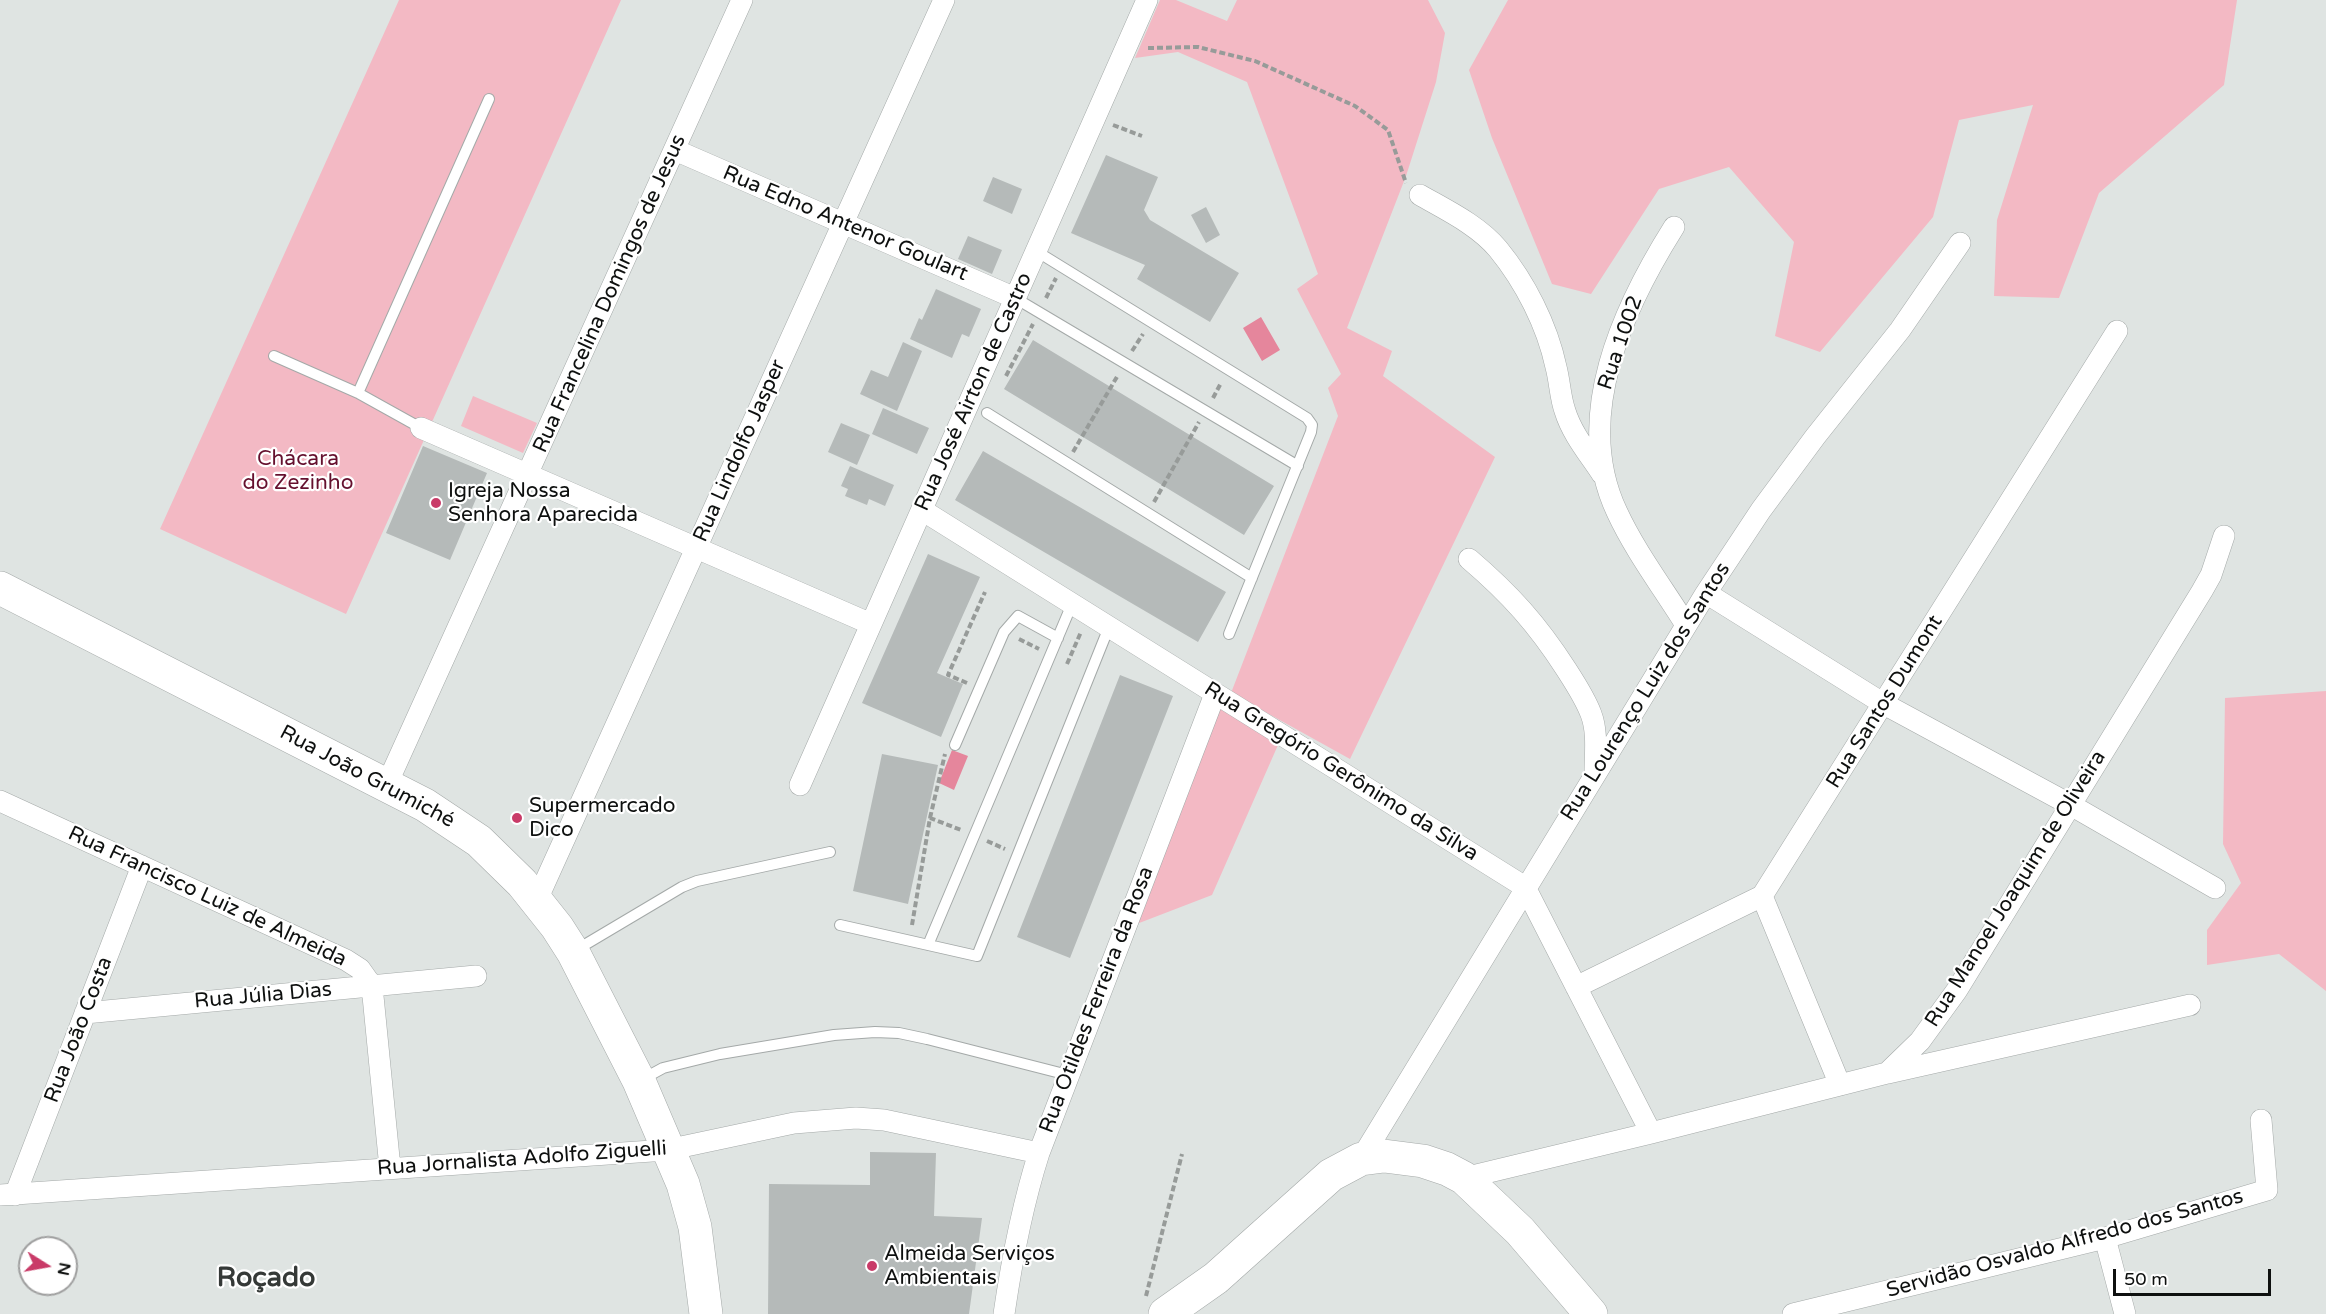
<!DOCTYPE html>
<html>
<head>
<meta charset="utf-8">
<style>
  body { margin:0 }
  #map { position:relative; width:2326px; height:1314px; overflow:hidden; background:#dfe4e2; font-family:"Varela Round",sans-serif }
  canvas { display:block }
  .north { position:absolute; left:18px; top:1236px; width:60px; height:60px; box-sizing:border-box; background:#fff; border:2px solid #9f9f9f; border-radius:50%; rotate:101deg; font-size:16px; font-weight:700; line-height:24px; text-align:center; color:#0e100f }
  .north::after { content:''; display:block; margin:auto; width:21px; height:27px; background:#c93b68; clip-path:polygon(50% 0,100% 100%,50% 72%,0 100%) }
  .scale { position:absolute; left:2113px; top:1269px; width:158px; height:27px; box-sizing:border-box; border:3px solid #0e100f; border-top:0; padding-left:8px; font-size:18px; line-height:21px; white-space:nowrap; color:#0e100f; -webkit-text-stroke:4px #fff; paint-order:stroke }
</style>
</head>
<body>
<div id="map">
<canvas width="2326" height="1314"></canvas>
<div class="north">N</div>
<div class="scale">50 m</div>
</div>
<script>
const context = document.querySelector('canvas').getContext('2d');
context.lineJoin = 'round';
function fillPath(path, color) {
  context.fillStyle = color;
  context.fill(path, 'evenodd');
}
function strokePath(path, color, width, dash) {
  context.strokeStyle = color;
  context.lineWidth = width;
  context.lineCap = dash ? 'butt' : 'round';
  context.setLineDash(dash || []);
  context.stroke(path);
}
function write(font, color, halo, rows, align = 'center') {
  context.font = font + ' "Varela Round",sans-serif';
  context.lineWidth = 4.5;
  context.setLineDash([]);
  context.textBaseline = 'middle';
  context.strokeStyle = halo;
  context.fillStyle = color;
  for (const [text, x, y, turn = 0] of rows) {
    context.save();
    context.translate(x, y);
    context.rotate((+turn || 0) * Math.PI / 180);
    context.textAlign = isNaN(turn) ? turn : align;
    if (halo) context.strokeText(text, 0, 0);
    context.fillText(text, 0, 0);
    context.restore();
  }
}
fillPath(new Path2D(`
  M399,0H621L346,614L160,529Z
  M1160,0H1176L1227,21L1237,0H1428L1445,33L1436,82L1406,176L1347,328L1392,351L1383,376L1495,457L1350,759L1231,693L1338,416L1328,388L1341,374L1297,289L1318,274L1247,82L1178,52L1135,58Z
  M1508,0H2237L2224,85L2099,193L2059,298L1994,296L1997,220L2033,105L1959,120L1933,217L1820,352L1775,336L1794,242L1729,167L1659,189L1591,294L1552,284L1492,138L1469,70Z
  M473,396L537,423L523,453L461,426Z
  M2326,691V991L2279,954L2207,965V930L2241,883L2223,844L2225,698Z
  M1219,707L1278,745L1212,895L1134,925Z`), '#f3b9c4');
fillPath(new Path2D(`
  M1261,317L1280,350L1262,361L1243,328Z
  M952,750L968,756L954,790L939,783Z`), '#e5869c');
fillPath(new Path2D(`
  M1106,155L1158,177L1144,210L1150,220L1239,273L1210,322L1137,279L1145,265L1071,233Z
  M993,177L1022,189L1012,214L983,201Z
  M1206,207L1220,235L1206,243L1191,215Z
  M968,236L1002,250L992,274L958,259Z
  M936,289L981,309L969,337L962,334L952,358L910,339L919,318L922,320Z
  M1033,340L1274,486L1244,535L1004,389Z
  M903,342L922,351L897,411L860,394L871,370L888,377Z
  M883,408L929,428L917,454L872,434Z
  M841,423L870,435L857,465L828,452Z
  M423,446L487,473L450,560L386,533Z
  M983,451L1226,592L1198,642L955,500Z
  M850,466L894,485L885,506L869,499L867,505L845,496L848,489L841,486Z
  M928,554L980,577L937,673L963,684L941,737L862,703Z
  M1120,675L1173,696L1070,958L1017,937Z
  M882,754L938,765L908,904L853,891Z
  M870,1152L936,1153L934,1216L982,1218L969,1314H768L769,1184L870,1185Z`), '#b5bab9');
const lane = new Path2D(`
  M1036,251L1307,418L1312,425L1311,432L1229,634
  M1015,298L1298,466
  M274,356L358,393L421,428
  M358,393L489,99
  M987,413L1252,578
  M955,745L1004,632L1018,616L1058,638
  M840,925L977,956L1109,627
  M928,945L1072,604
  M576,950L682,887L697,881L830,852
  M641,1080L663,1068L720,1054L834,1035L875,1032L899,1033L927,1039L1068,1075`);
const street = new Path2D(`
  M675,150L1015,298
  M1420,195C1446,210 1478,225 1498,249C1525,282 1547,325 1556,367C1560,382 1560,397 1565,411C1572,434 1589,454 1602,474
  M1674,227C1623,308 1572,417 1617,512C1635,551 1663,588 1686,625
  M421,428L871,624
  M922,510L1525,887L1651,1133
  M1469,559C1510,594 1537,624 1566,669C1575,683 1585,698 1591,714C1598,732 1595,754 1595,773
  M1706,593L1884,704L2069,804L2215,888
  M387,784L742,0
  M800,785L1147,0
  M0,801L346,960L360,969L372,986L390,1168
  M1762,896L1840,1085
  M536,902L944,0
  M1576,987L1762,896L2117,331
  M85,1013L476,976
  M1888,1073L2190,1005
  M1361,1159L1706,593L1761,510L1815,437L1900,330L1960,243
  M1464,1178L1651,1133L1887,1073L1920,1041L1957,990L2202,591L2211,575L2224,536
  M0,1195L667,1150L794,1123L856,1118L884,1120L1039,1153
  M15,1195L142,866
  M2105,1238L2125,1314
  M1004,1314C1012,1259 1022,1206 1039,1153L1215,694
  M1793,1314L2105,1238L2267,1190L2261,1120`);
const primary = new Path2D(`
  M0,588L425,805L479,841L522,883L557,927L573,952L639,1081L683,1184L695,1227L706,1314
  M1165,1314L1216,1278L1331,1175L1361,1159L1384,1156L1423,1161L1447,1169L1464,1178L1520,1231L1591,1314`);
strokePath(lane, '#a4a9a8', 12);
strokePath(street, '#a4a9a8', 22);
strokePath(primary, '#a4a9a8', 34);
strokePath(new Path2D(`
  M1148,48L1198,47L1255,61L1355,106L1388,130L1406,183
  M1113,125L1142,136
  M1046,298L1056,278
  M1132,351L1143,334
  M1006,376L1033,324
  M1213,398L1221,383
  M1073,452L1118,375
  M1154,502L1199,422
  M1019,639L1039,649
  M1067,664L1081,632
  M967,683L948,675L985,592
  M930,818L945,754
  M987,841L1005,849
  M912,925L930,818L961,830
  M1146,1296L1182,1154`), '#979b99', 4, [6, 3]);
strokePath(lane, '#fff', 10);
strokePath(street, '#fff', 21);
strokePath(primary, '#fff', 33);
for (const [x, y, r, color] of [
  [436,503,6,"#c93b68"],
  [517,818,6,"#c93b68"],
  [872,1266,6,"#c93b68"]
]) {
  const dot = new Path2D();
  dot.arc(x, y, r, 0, 2 * Math.PI);
  context.fillStyle = color;
  context.fill(dot);
  strokePath(dot, '#fff', 2);
}
write('21px', '#0e100f', '#fff', [
  ["Rua Edno Antenor Goulart",845,224,23],
  ["Rua Francelina Domingos de Jesus",610,294,-66],
  ["Rua 1002",1621,343,-71],
  ["Rua José Airton de Castro",974,392,-66],
  ["Rua Lindolfo Jasper",740,451,-66],
  ["Rua Lourenço Luiz dos Santos",1646,692,-58],
  ["Rua Santos Dumont",1885,702,-58],
  ["Rua Gregório Gerônimo da Silva",1341,772,32],
  ["Rua João Grumiché",367,777,28],
  ["Rua Manoel Joaquim de Oliveira",2016,889,-58],
  ["Rua Francisco Luiz de Almeida",207,897,25],
  ["Rua Júlia Dias",263,996,-5],
  ["Rua Otildes Ferreira da Rosa",1097,1000,-69],
  ["Rua João Costa",79,1030,-69],
  ["Rua Jornalista Adolfo Ziguelli",522,1159,-4],
  ["Servidão Osvaldo Alfredo dos Santos",2065,1244,-15]
]);
write('21px', '#65102e', '#fff', [
  ["Chácara",298,459],
  ["do Zezinho",298,483]
]);
write('21px', '#0e100f', '#fff', [
  ["Igreja Nossa",448,491],
  ["Senhora Aparecida",448,515],
  ["Supermercado",529,806],
  ["Dico",529,830],
  ["Almeida Serviços",884,1254],
  ["Ambientais",884,1278]
], 'left');
write('bold 27px', '#353937', '#fff', [
  ["Roçado",266,1279]
]);
</script>
</body>
</html>
